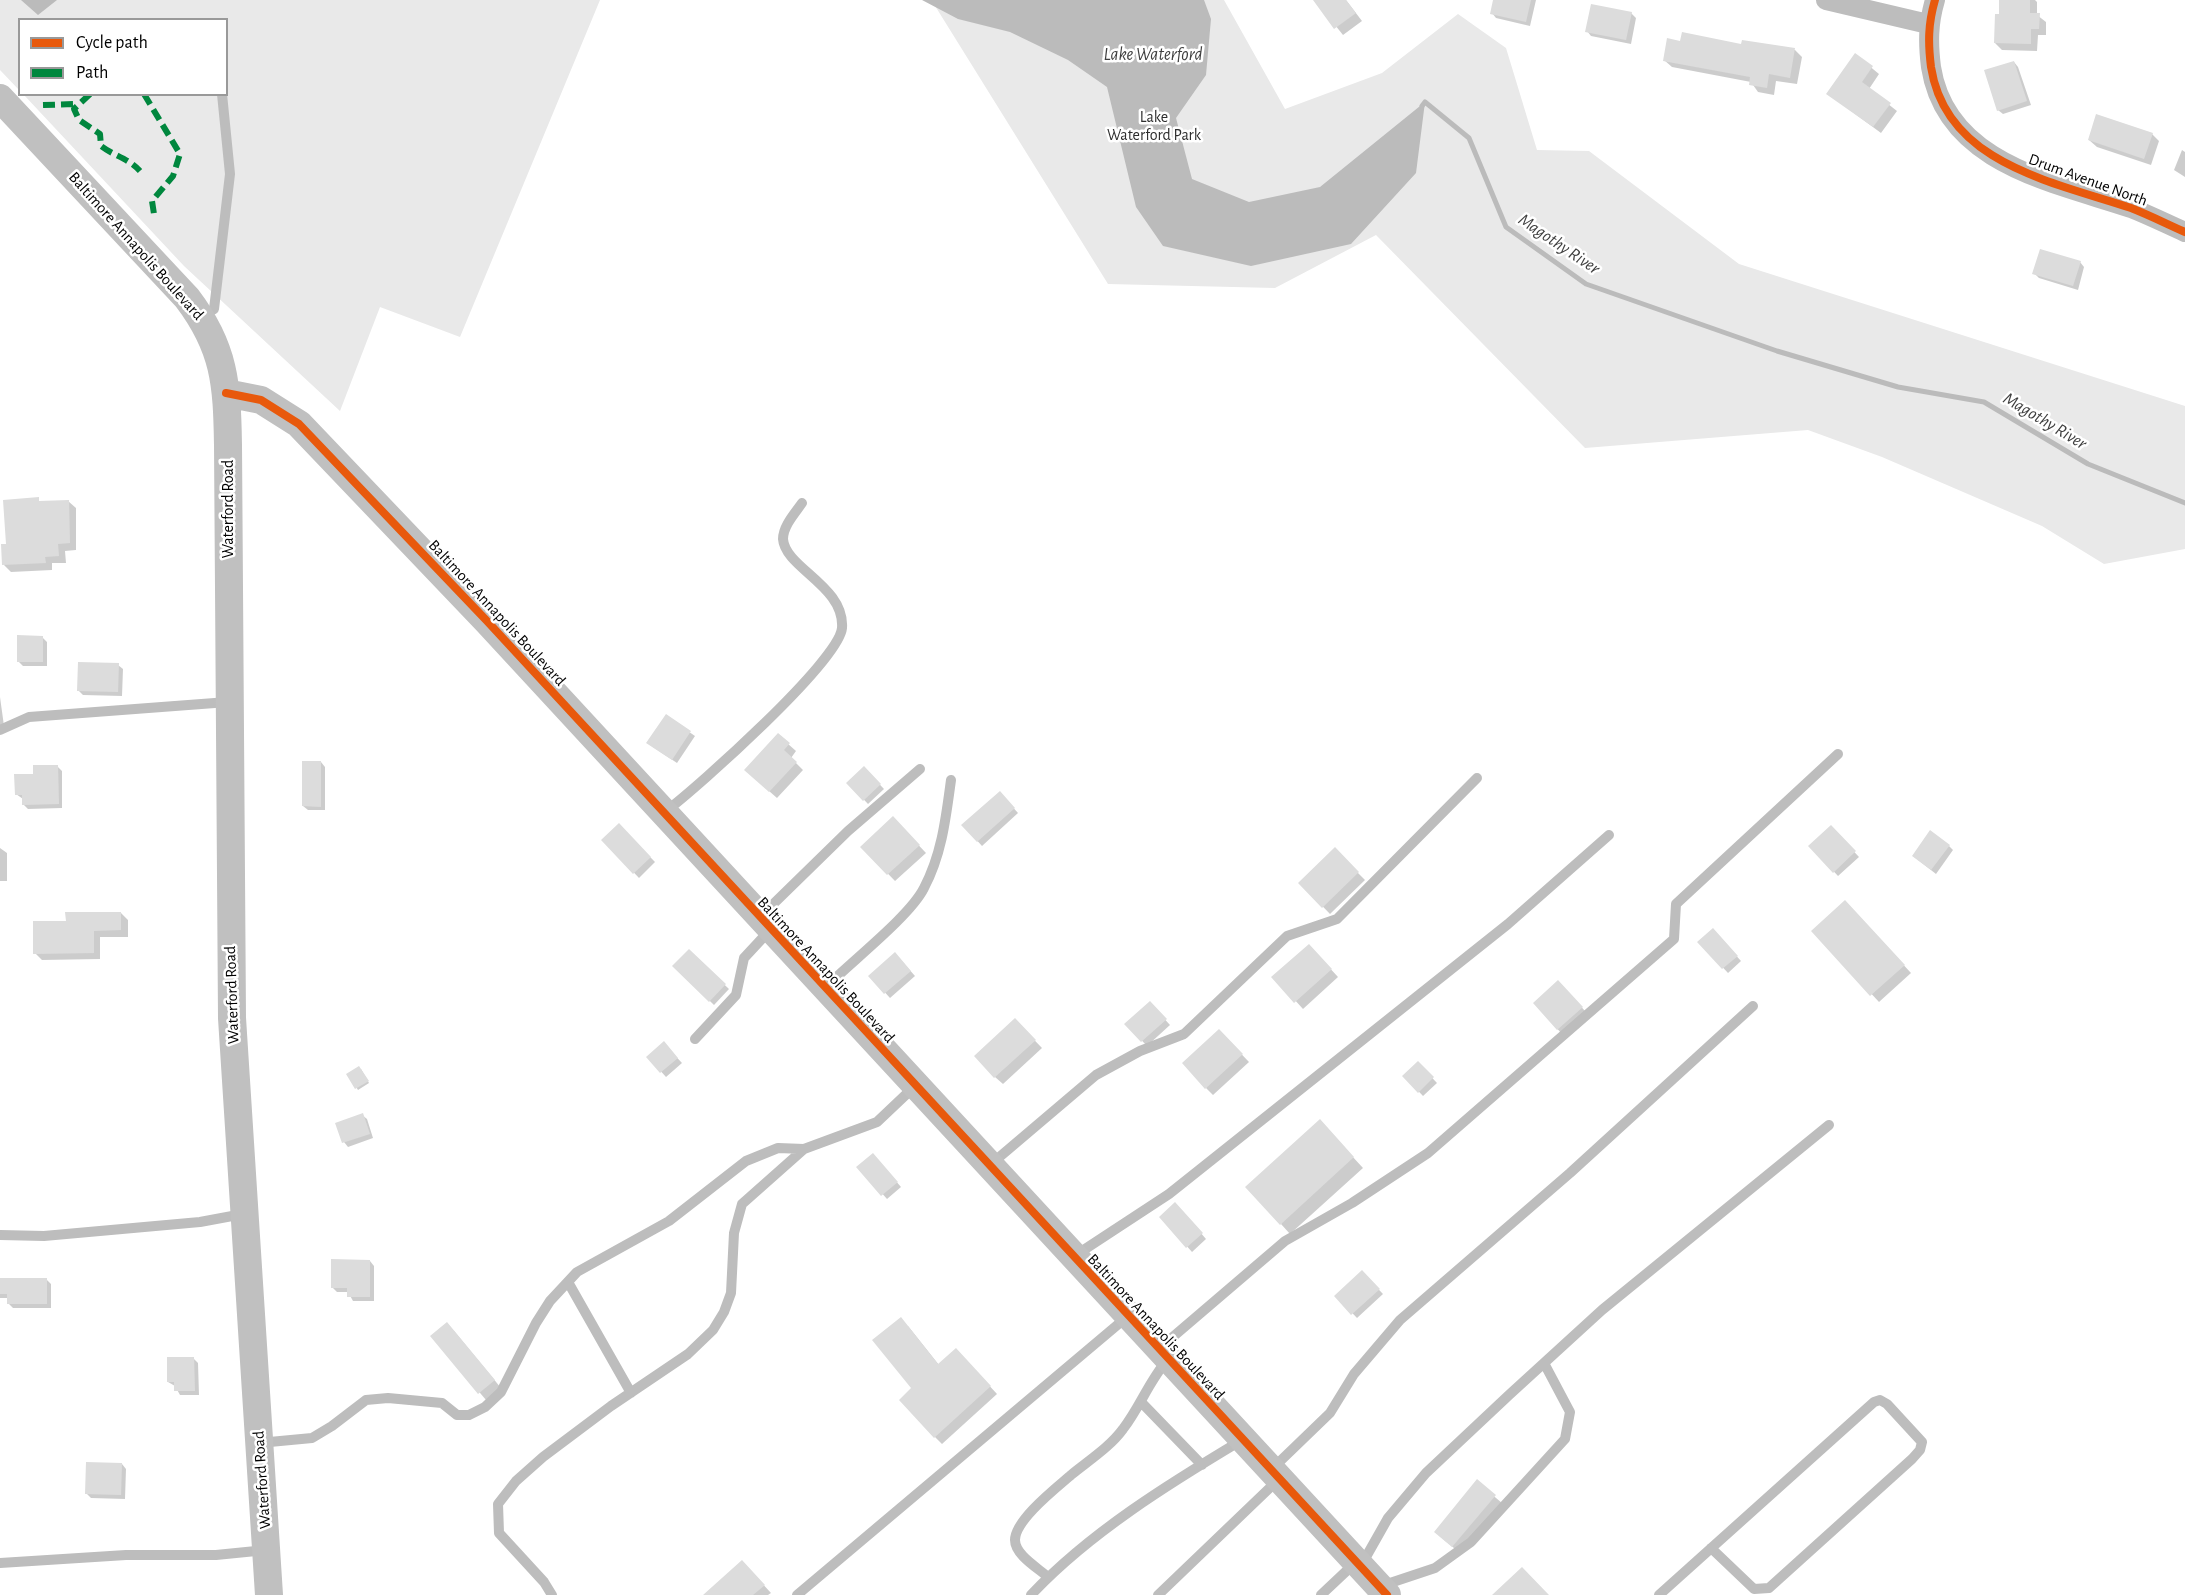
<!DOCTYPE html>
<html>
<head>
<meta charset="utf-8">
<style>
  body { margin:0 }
  #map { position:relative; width:2185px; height:1595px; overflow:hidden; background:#fff; font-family:"Alegreya Sans",sans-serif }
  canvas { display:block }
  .legend { position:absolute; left:18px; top:18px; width:210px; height:78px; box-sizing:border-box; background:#fff; border:2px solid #999; margin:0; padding:8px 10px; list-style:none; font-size:18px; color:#000 }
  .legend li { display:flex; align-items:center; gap:12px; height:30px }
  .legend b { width:30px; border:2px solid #999 }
</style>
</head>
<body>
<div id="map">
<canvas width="2185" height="1595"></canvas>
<ul class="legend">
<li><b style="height:8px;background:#e8590c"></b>Cycle path</li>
<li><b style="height:8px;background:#00873e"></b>Path</li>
</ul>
</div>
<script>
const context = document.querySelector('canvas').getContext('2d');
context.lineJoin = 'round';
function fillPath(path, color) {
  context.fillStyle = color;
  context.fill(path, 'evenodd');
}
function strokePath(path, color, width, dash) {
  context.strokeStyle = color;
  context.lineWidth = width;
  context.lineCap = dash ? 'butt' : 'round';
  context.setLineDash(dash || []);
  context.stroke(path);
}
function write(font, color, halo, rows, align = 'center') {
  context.font = font + ' "Alegreya Sans",sans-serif';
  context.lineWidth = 5;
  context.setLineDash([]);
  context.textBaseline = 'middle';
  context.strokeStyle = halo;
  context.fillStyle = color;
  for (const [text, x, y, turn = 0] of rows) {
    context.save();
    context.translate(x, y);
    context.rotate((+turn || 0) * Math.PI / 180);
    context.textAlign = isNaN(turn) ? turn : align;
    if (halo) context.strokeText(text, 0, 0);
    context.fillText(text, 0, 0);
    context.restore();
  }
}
fillPath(new Path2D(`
  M0,0H600L460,337L380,307L340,411L184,266L24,95L226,94V20H20L19,90L0,70Z
  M927,0H1224L1285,109L1382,73L1458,14L1506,48L1537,150L1589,151L1739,264L2185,406V549L2104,564L2042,526L1882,457L1808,430L1585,448L1376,235L1275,288L1108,284L932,1Z`), '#e9e9e9');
fillPath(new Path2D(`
  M21,0H57L38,15Z
  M922,0H1204L1211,19L1206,75L1176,118L1192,179L1249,202L1320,187L1425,102L1416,173L1351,244L1251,266L1163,246L1136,207L1107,87L1068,60L1010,32L958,19Z`), '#bbb');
fillPath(new Path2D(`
  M1315,0H1346L1362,21L1343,35Z
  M1495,0H1536L1530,26L1496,18L1492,13Z
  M2001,0H2035L2037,2V15L2046,22V35H2038L2037,51L2002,50L1995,43Z
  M1631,13L1636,18L1631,44L1591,36L1587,31Z
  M1681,42L1795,50L1802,57L1797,84L1776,81L1774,95L1758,92L1751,82L1672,67L1664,60Z
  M1856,55L1879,74L1869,89L1897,111L1881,133L1828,94Z
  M2014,62L2018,67L2031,105L2003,114L1998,110Z
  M2152,134L2159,141L2151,165L2097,147L2089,140Z
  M2182,150L2185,152V177L2174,170Z
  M2080,262L2084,267L2078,290L2039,278L2034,273Z
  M68,501L76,508V550L65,551L66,563H52V570L11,572L4,565L7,545Z
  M42,637L47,642V666H23L18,661Z
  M118,665L123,669L122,696L83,695L78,690Z
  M0,697L4,726L0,729Z
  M666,716L695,736L677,763L653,747Z
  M778,735L796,751L791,758L803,770L777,798L753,777Z
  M321,762L325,767V810H308L303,806Z
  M57,766L62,771V808L28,809L23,804V799L16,794L35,775Z
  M864,768L884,789L868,804L848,783Z
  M1000,793L1018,813L982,846L963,825Z
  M893,818L926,853L895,881L862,847Z
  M619,825L655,862L639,878L603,840Z
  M1831,827L1859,857L1838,876L1810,846Z
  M1949,846L1953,850L1936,874L1913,856Z
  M0,848L7,853V881H0Z
  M1335,850L1365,880L1330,914L1300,883Z
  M1852,909L1911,973L1879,1002L1813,931Z
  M121,913L128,920V937H100V959L42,960L35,953L67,922Z
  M1713,930L1741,961L1728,973L1699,942Z
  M689,951L729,989L714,1005L674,966Z
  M1316,953L1338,977L1303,1009L1274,977Z
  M900,959L915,976L890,998L870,976Z
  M1558,982L1586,1012L1562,1034L1535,1004Z
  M1150,1003L1170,1025L1147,1046L1126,1024Z
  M1015,1020L1042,1048L1003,1084L995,1077Z
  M1226,1038L1249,1062L1213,1095L1206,1088Z
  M668,1048L682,1063L666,1077L648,1057Z
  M1418,1063L1437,1083L1423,1096L1404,1076Z
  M361,1069L369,1083L358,1090L348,1074Z
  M362,1115L367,1119L373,1138L348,1147L344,1142Z
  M1329,1131L1363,1168L1290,1234L1281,1224Z
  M877,1159L901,1187L887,1199L859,1167Z
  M1180,1209L1206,1239L1192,1252L1161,1217Z
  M370,1261L374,1266V1301H353L348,1292H337L332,1287Z
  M1362,1272L1383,1294L1357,1318L1336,1296Z
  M46,1279L51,1284V1308H13L9,1304V1298H0V1280Z
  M908,1326L939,1365L963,1357L997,1394L942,1444L935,1437L913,1389Z
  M454,1331L501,1388L486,1400L432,1336Z
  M194,1359L198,1363L199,1395H180L175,1386L168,1382Z
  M122,1464L126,1469L125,1499L91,1498L87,1494Z
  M1477,1482L1502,1503L1460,1553L1443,1539Z
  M749,1569L771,1593L768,1595H712Z`), '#0003');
strokePath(new Path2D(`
  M1422,106L1425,102L1469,138L1506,227L1586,284L1777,351L1898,387L1984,402L2088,464L2185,503`), '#bbb', 5);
fillPath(new Path2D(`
  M1313,0H1346L1356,13L1334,29Z
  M1493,0H1531L1526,22L1490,14Z
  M1999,0H2030V13H2040L2039,29H2031V44L1994,43L1995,14H1999Z
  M1591,4L1632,12L1626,40L1585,32Z
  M1682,32L1741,44L1742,40L1795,48L1790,78L1769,74L1767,88L1749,85L1750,77L1663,61L1667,38L1680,41Z
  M1855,53L1873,66L1862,82L1891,103L1873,127L1826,94Z
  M2014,61L2027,101L1997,111L1984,70Z
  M2096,114L2153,133L2144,159L2088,140Z
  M2040,249L2081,261L2073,286L2032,274Z
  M39,497V501L69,500L70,543L58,544L59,556L45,557L46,563L2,565L1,544H6L3,500Z
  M17,635L43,636V662H17Z
  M78,662L119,663L118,692L77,691Z
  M666,714L691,731L672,760L646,743Z
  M778,733L790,743L784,750L797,762L769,792L744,770Z
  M302,761H321V807L302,806Z
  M33,765H58L59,804L22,805V795H15L14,774H33Z
  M864,766L881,784L863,801L846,783Z
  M1000,791L1015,808L977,842L961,825Z
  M893,816L920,845L887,875L860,847Z
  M619,823L651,857L633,874L601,840Z
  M1831,825L1856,851L1833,873L1808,846Z
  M1930,830L1950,845L1931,870L1912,856Z
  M1335,847L1359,872L1322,908L1298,883Z
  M1845,900L1905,965L1870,996L1811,931Z
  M65,912H121V930L94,931V953L33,954V921H66Z
  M1713,928L1738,956L1722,969L1697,942Z
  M1309,944L1332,969L1294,1003L1271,977Z
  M689,949L726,984L709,1002L672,966Z
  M895,952L911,971L884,994L868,976Z
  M1558,980L1583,1007L1557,1030L1533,1003Z
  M1150,1001L1167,1019L1141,1042L1124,1024Z
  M1015,1018L1036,1040L994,1078L974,1056Z
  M1219,1029L1243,1054L1205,1089L1182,1063Z
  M664,1041L678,1058L660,1073L646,1057Z
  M1418,1061L1434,1077L1418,1093L1402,1076Z
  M359,1066L369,1081L355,1089L346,1074Z
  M363,1113L370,1134L342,1143L335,1123Z
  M1320,1119L1354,1157L1280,1225L1245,1187Z
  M873,1153L898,1182L881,1196L856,1167Z
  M1175,1202L1203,1233L1186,1248L1159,1217Z
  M331,1259L370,1260V1297H347V1288H331Z
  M1362,1270L1380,1289L1351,1315L1334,1296Z
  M0,1278H47V1304H7V1294H0Z
  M901,1317L938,1364L956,1348L991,1386L934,1438L899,1400L911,1388L872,1340Z
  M447,1322L495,1380L478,1394L430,1336Z
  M167,1357H194L195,1391H174V1382H167Z
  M86,1462L122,1463L121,1495L85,1494Z
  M1477,1479L1496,1495L1452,1547L1434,1532Z
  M742,1560L765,1585L753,1595H703Z
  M1522,1567L1549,1595H1492Z`), '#dcdcdc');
strokePath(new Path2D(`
  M201,316L214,309L230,174L222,94
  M0,730L29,717L228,702
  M666,811C698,787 839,661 842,628C845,586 785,568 783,539C783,526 795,513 802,503
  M762,915L848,831L920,769
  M827,986C852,961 910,916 924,888C942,854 946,817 951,780
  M695,1039L736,995L744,958L770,930
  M990,1165L1096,1075L1140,1051L1184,1034L1287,936L1337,919L1477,778
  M0,1235L44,1236L200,1222L243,1214
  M1076,1255L1169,1194L1508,924L1609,835
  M568,1282L631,1393
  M1161,1347L1285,1241L1352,1203L1428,1153L1674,939L1676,904L1838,754
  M1141,1402L1202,1465
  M259,1443L312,1438L332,1426L366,1400L388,1398L442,1403L457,1415H469L485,1407L501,1392L536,1323L550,1301L577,1272L669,1221L746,1161L778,1148L804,1149
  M1273,1468L1330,1413L1354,1374L1400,1320L1570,1173L1753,1006
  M0,1563L126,1555H216L266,1550
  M1362,1564L1388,1518L1426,1473L1509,1395L1602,1310L1829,1125
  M1048,1577C1038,1568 1015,1555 1015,1540C1015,1520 1056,1488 1071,1475C1088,1461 1110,1447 1123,1429C1140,1407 1149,1381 1168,1359
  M1381,1586L1435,1568L1471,1542L1565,1439L1570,1412L1544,1363
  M552,1595L544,1582L499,1533L498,1504L516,1481L543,1457L611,1406L688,1354L713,1330L724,1312L731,1293L734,1233L742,1204L804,1149L877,1122L915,1086
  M797,1595L1128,1316
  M1031,1595C1089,1533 1170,1483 1242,1440
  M1158,1595L1279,1479
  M1321,1595L1356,1562
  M1659,1595L1874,1402L1880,1400L1887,1404L1922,1442L1920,1450L1912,1459L1769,1588L1754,1589L1711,1548`), '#bdbdbd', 10);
strokePath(new Path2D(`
  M1826,0L1928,24
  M1935,0C1928,24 1928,43 1931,67C1946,164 2054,182 2131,208C2149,215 2167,224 2185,232`), '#bdbdbd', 20);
strokePath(new Path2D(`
  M0,98L187,298C225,348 227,384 228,445L232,1018L269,1595
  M226,393L261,400L299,424L487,621L1387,1595`), '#c0c0c0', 28);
strokePath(new Path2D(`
  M90,94L74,109L79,120L100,134L101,146C114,156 128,158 140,171
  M144,94L180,154L173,176L152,201L154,214
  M43,105L76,104`), '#00873e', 6, [12, 6]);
strokePath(new Path2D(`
  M1935,0C1928,24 1928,43 1931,67C1946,164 2054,182 2131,208C2149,215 2167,224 2185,232
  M226,393L261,400L299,424L487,621L1387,1595`), '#e8590c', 8);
write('16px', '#2e2e2e', '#fff', [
  ["Lake",1154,117],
  ["Waterford Park",1154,135]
]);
write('16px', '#000', '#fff', [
  ["Drum Avenue North",2088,180,20],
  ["Baltimore Annapolis Boulevard",136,246,48],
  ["Waterford Road",228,509,-90],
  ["Baltimore Annapolis Boulevard",497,613,47],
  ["Baltimore Annapolis Boulevard",826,970,47],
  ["Waterford Road",232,995,-92],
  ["Baltimore Annapolis Boulevard",1156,1327,47],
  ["Waterford Road",262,1480,-94]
]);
write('italic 18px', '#3f3f3f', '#fff', [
  ["Lake Waterford",1153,55],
  ["Magothy River",1559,244,34],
  ["Magothy River",2045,421,31]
]);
</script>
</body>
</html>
